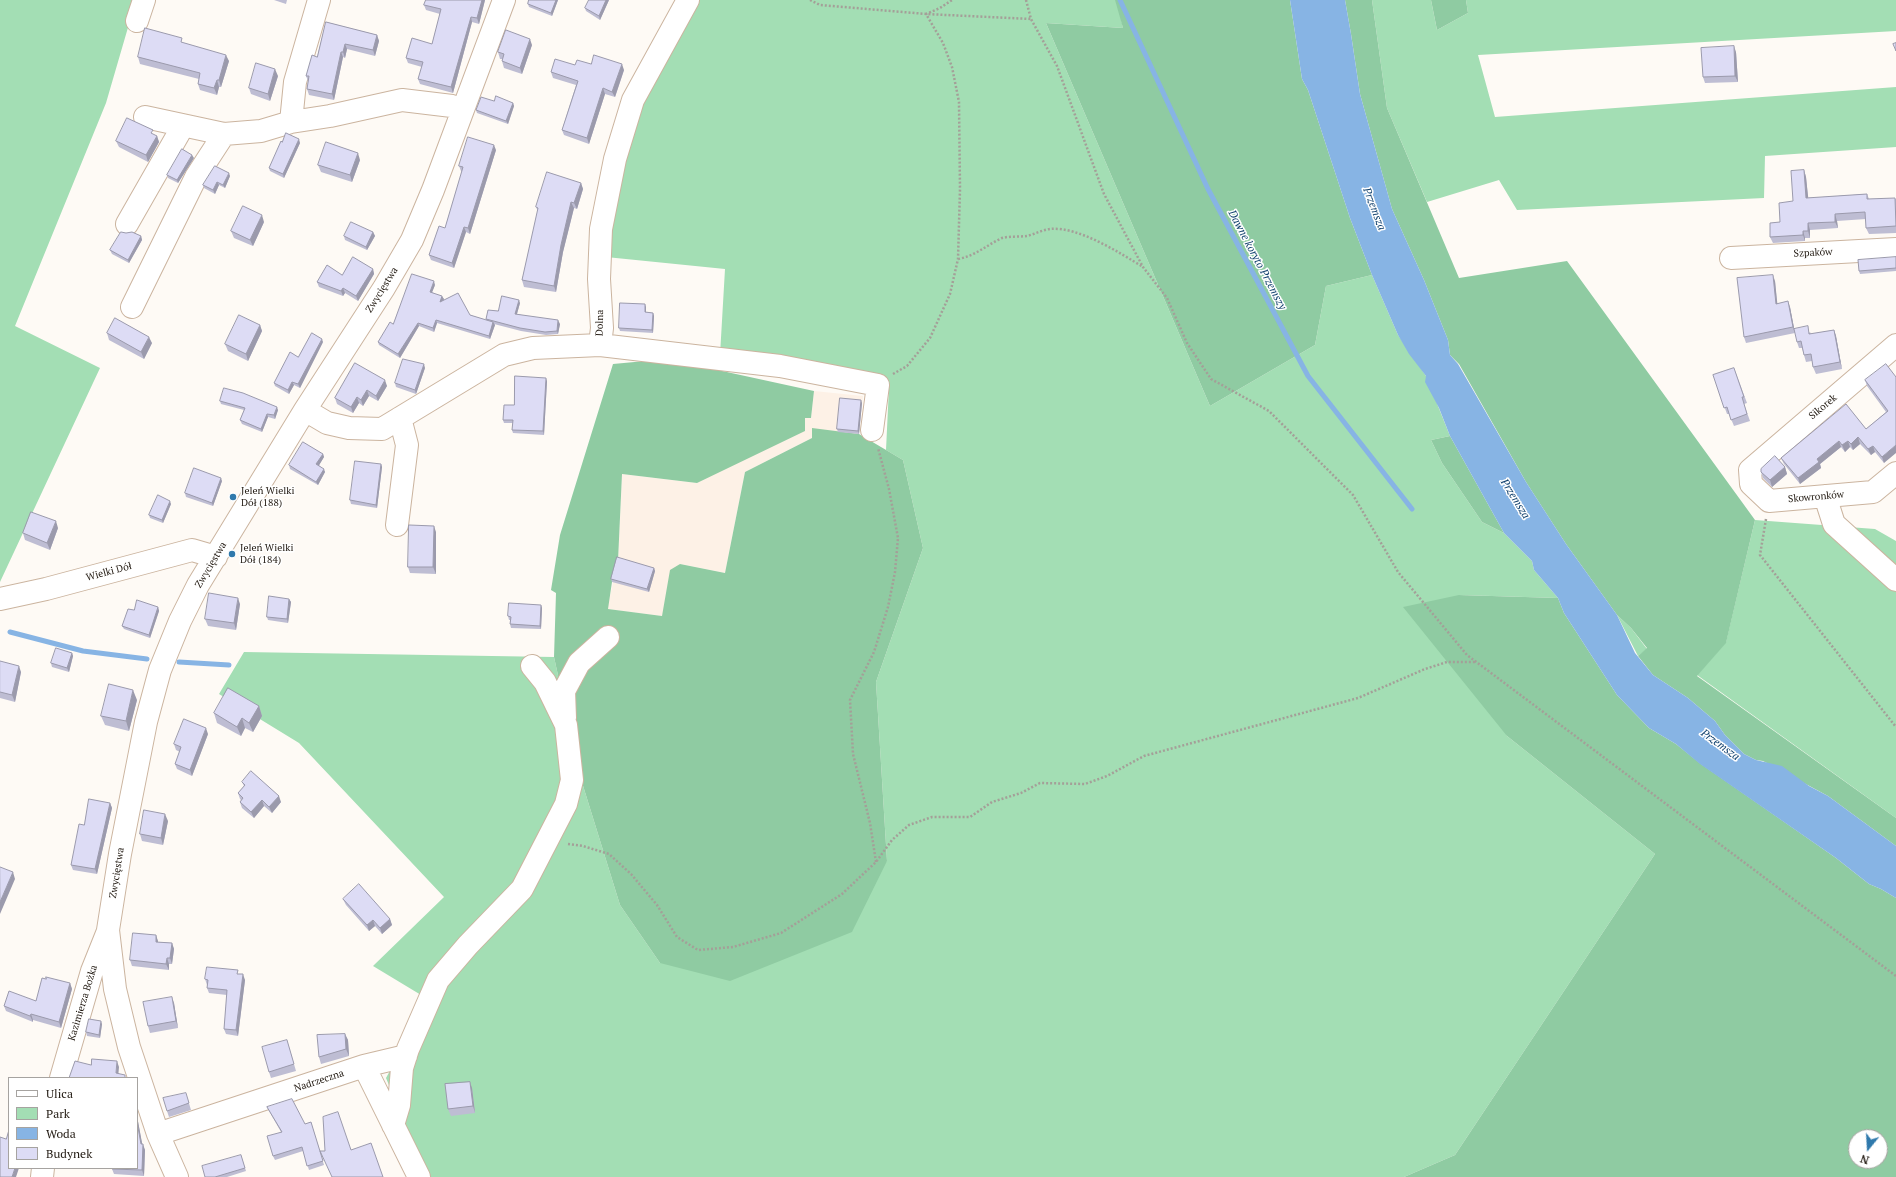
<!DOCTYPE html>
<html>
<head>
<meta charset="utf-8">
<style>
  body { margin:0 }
  #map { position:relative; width:1896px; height:1177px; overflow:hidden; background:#fefaf5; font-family:"PT Serif",serif }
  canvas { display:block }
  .legend { position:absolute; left:8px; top:1077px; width:130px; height:92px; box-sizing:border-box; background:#fff; border:1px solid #a6a3a0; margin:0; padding:5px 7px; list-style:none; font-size:12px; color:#211911 }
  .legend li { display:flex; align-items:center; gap:8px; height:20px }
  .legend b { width:20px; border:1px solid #a6a3a0 }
  .north { position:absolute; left:1848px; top:1129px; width:40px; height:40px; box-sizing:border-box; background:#fff; border:1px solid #a6a3a0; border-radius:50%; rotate:198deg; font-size:11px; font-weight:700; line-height:16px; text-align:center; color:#211911 }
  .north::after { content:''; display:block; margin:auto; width:14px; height:18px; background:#2f79ac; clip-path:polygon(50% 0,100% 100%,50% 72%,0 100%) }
</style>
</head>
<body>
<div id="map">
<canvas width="1896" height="1177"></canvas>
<ul class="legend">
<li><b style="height:5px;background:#fff"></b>Ulica</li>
<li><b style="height:11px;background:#a3deb4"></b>Park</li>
<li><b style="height:11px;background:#87b4e4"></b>Woda</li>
<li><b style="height:11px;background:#dddcf5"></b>Budynek</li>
</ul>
<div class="north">N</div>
</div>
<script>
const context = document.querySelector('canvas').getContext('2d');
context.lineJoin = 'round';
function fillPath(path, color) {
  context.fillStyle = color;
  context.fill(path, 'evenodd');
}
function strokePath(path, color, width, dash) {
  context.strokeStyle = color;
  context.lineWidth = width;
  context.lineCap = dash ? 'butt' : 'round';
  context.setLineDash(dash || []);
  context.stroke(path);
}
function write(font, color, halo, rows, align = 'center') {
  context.font = font + ' "PT Serif",serif';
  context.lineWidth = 3;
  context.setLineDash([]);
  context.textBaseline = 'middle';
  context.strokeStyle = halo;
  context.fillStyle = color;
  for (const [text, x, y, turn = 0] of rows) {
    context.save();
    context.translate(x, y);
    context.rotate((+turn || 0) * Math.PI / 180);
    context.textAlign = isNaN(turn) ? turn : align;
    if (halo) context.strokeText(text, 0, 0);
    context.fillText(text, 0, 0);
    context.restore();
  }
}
fillPath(new Path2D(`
  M814,391L863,396L859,434L812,438L745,472L725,573L680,564L662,616L607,609L618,561L622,474L697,483L805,418H811Z`), '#fdf1e6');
fillPath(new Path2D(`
  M0,0H136L106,103L15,326L100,368L0,582Z
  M696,0H1117L1123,28L1046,23L1210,406L1315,345L1326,286L1372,275L1398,335L1426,376L1450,436L1431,440L1442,463L1482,522L1504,533L1532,561L1534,570L1558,598L1459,595L1507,736L1655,854L1455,1155L1404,1177H427L386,1078L404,1045L426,998L373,966L444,897L299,743L219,694L244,652L554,657L580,776L620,905L660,963L887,861L876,682L923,548L903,460L886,450L889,387L720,355L725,269L606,257L612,217L641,99Z
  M1372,0H1431L1437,30L1468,13L1466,0H1896V31L1478,55L1495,117L1896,87V147L1765,156L1764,198L1517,210L1499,180L1427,202L1387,108Z
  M1755,520L1875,529L1896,541V818L1697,675L1726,642Z
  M1617,615L1631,628L1647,649L1638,656Z`), '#a3deb4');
fillPath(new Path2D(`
  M1115,0H1290L1302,79L1308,90L1350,218L1372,275L1326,286L1315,345L1210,406L1046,23L1123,28Z
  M1345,0H1372L1387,108L1459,278L1567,261L1755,520L1726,643L1697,676L1896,818V846L1828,796L1763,761L1756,760L1744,754L1725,735L1715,721L1688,698L1653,675L1638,656L1647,648L1631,628L1617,615L1566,544L1526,482L1459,364L1450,355L1448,340L1424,280L1392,209L1360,94L1351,34Z
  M1431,0H1466L1468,13L1437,30Z
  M667,359L814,391L811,418H805V431L697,483L622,474L618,561L612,582L608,609L662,616L670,570L680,564L725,573L745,472L812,438V428L859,434L903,460L923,548L876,682L887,861L852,932L730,981L660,963L620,905L580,776L554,657L556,593L551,590L560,535L613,364Z
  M1450,436L1504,533L1482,522L1442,463L1431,440Z
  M1459,595L1558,598L1564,613L1617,695L1649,728L1676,744L1701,764L1836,858L1869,884L1881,889L1896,898V1177H1404L1455,1155L1655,854L1507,736L1403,607ZM1856,1137H1880V1161H1856Z`), '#8fcba2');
fillPath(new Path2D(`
  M1290,0H1345L1351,34L1360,94L1392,209L1424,280L1448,340L1450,355L1458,364L1526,482L1566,544L1617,615L1635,653L1653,675L1688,698L1715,721L1725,735L1744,754L1756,760L1782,766L1809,786L1828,796L1896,846V898L1881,889L1869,884L1836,858L1700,764L1676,744L1649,728L1617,695L1564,613L1558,598L1534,570L1532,561L1504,533L1450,436L1439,408L1425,382L1426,376L1409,354L1398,335L1372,275L1350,218L1308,90L1302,79Z`), '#87b4e4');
strokePath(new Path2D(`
  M1120,0L1208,189L1308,376L1412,509
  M10,632L83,651L147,659
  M179,662L229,665`), '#87b4e4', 5);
const minor = new Path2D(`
  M137,21L144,0
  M145,117L224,134L261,131L291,122L330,116L402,100L452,106L463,109
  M291,122L295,82L319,0
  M127,224L183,126
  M1731,258L1896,249
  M132,307L196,177L224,134
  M600,345L780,366L878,385L872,430
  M1896,345L1750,470L1751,484L1769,501L1873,492L1896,473
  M305,410L327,423L349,428L382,429L504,355L533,348L600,345L602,328L599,279L601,229L615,159L633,100L688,0
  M1825,496L1834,524L1896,580
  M397,525L407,445L400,418
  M0,599L46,589L192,550L216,557
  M565,718L564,691L579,663L608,637
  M364,1066L406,1056
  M61,1078L92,971L108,931
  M393,1125L399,1105L402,1068L408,1049L438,980L468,945L522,889L566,804L572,780L566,725L545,682L532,666
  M158,1134L364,1066L419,1177
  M42,1177L43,1168
  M177,1177L158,1134L129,1047L115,989L108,930L120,854L146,722L160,670L180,621L198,585L305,410L384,288L412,240L433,190L504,0`);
strokePath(minor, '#cbb49f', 24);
strokePath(new Path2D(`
  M810,0L820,5L926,14L1031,19
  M1026,0L1031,19L1057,66L1104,194L1143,267L1167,298L1187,343L1211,379L1269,411L1353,495L1398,572L1467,655L1896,976
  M958,259C975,256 987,245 1002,238C1010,236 1019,237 1027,236C1035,234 1042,230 1050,229C1078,226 1120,253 1143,267
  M893,374L907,366L930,338L950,294L958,259L960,189L959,102L952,67L943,43L926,14L940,8L952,0
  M1766,519L1760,555L1896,727
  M568,844L583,846L609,854L631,874L657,905L677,937L698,950L733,947L781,933L842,894L876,862L892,840L909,825L932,817H970L992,802L1021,793L1040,783L1085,784L1107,776L1144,756L1358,698L1425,669L1447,662H1475
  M876,862L870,823L853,754L850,700L874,652L888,607L895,572L898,538L889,489L878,448`), '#a49f98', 2.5, [2, 2]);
strokePath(minor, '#fff', 22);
fillPath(new Path2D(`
  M274,0H287L286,4Z
  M426,0H485L479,24L472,22L453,93L420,84L418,79L422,67L408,63L406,58L432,44L440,14L426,10L424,5Z
  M529,0H558L552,16L529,7L528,4Z
  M609,0L600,20L586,11L585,8Z
  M326,22L377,35L379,41L375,56L347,49L345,58L343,57L334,100L309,95L307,89L308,81L306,76L317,57Z
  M184,43L229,61L221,87H219L217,95L200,90L198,84L199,79L140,64L138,57Z
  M532,45L522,74L504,68L502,61L503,59H500L498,52Z
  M1736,52L1738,82L1705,83L1703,77Z
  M591,64L624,70L615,97L605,94L589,144L564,135L562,130L576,85L553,78L551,72L575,65Z
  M278,76L270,101L251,94L249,88Z
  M494,101L513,103L514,106L508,124L477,113L476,110Z
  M157,136L159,142L148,162L119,147L116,141Z
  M282,142L300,143L284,178L270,171L269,168Z
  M496,150L470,234L466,232L454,268L431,260L429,255L445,228L462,172L461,171L459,166Z
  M194,158L178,183L168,178L167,175Z
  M360,160L352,182L321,172L318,165Z
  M1804,170L1806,177L1808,198L1867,194L1869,199H1896V233L1869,234L1866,228V219L1837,221L1838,228L1810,230V238H1805V241L1773,243L1770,237L1793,201Z
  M230,176L225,188L219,185L215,194L204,188L203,185Z
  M581,183L583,189L577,209L574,208L563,252L556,292L524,287L522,280L538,212L536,207Z
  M264,222L253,246L234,238L231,231Z
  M373,232L375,236L367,250L345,240L344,236Z
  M126,233L141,236L142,240L129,263L112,254L110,250Z
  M1896,257V271L1860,274L1859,271Z
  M373,269L374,274L358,301L345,293L343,296L319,287L317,282L342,275Z
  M1775,281L1777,303L1790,307L1795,333L1746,343L1744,337Z
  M435,285L432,292L444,299L443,300L470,315L486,320V319L498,311L520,303L517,314L560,324L558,334L546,335L521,331L494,324L495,325L490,339L437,323L434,332L419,326L400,358L379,345L378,342L393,324Z
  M646,307V312L653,313L654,316L653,333L620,331L619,328Z
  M260,325L262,331L248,361L228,351L225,344Z
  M1834,330L1836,336L1842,369L1816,374L1813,367L1812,361L1806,362L1802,348H1799L1797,342L1810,332L1811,334Z
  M107,333L152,343L144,359L109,340Z
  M323,342L300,388L294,385L289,394L275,386L274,383L298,357Z
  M355,363L387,386L378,401L369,396L363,406L359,403L353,413L337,404L335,398Z
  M425,368L416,394L396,387L395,383Z
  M1734,368L1747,403L1744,404L1750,421L1734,426L1729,414H1727L1713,375Z
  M1896,377L1884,463L1875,452L1871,455L1860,444L1853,450L1850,447L1845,452L1841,447L1820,464L1821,468L1800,484L1784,464L1781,458L1866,429L1886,412L1867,386L1865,380Z
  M547,381L544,435L513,433L512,430L513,423H504L503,420Z
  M220,401L278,410L275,419L268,417L262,432L242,424L240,420L244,410L221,404Z
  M862,403L859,434L838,432L837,429Z
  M323,454L324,457L319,465L325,472L318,485L290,469L289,465Z
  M381,464L382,467L377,508L351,504L350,500Z
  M1785,467L1787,474L1772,487L1763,478L1761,472Z
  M222,481L213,506L186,497L185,493Z
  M171,504L163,523L150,518L149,515Z
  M58,528L50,550L25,540L23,533Z
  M436,532V574L410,573L408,567Z
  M654,568L655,571L649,592L612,582L611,579Z
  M289,599L291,602L288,623L268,620L267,617Z
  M240,604L236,630L208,626L205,619Z
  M541,605L542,608L541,629L511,628L510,624V620H509L508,616Z
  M158,607L159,611L150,638L124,629L122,626L134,610Z
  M72,653L73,656L69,672L52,667L51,663Z
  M0,661L21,672L15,702L0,698Z
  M137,700L129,731L105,725L101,716Z
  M259,706L262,716L253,732L245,728L241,736L217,723L214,713Z
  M208,734L192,776L177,769L175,764L180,752L176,750L174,744Z
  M242,782L281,802L272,813L264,806L254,818L242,808L240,802L241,800L240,799L238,793L244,786Z
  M110,803L112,808L97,874L73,870L71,865L84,825Z
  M168,821L163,845L142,841L140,834Z
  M343,899L390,919L392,925L382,934L375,926L369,931L346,905Z
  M156,935L158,942L172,943L174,949L172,964H169V970L132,966L130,960Z
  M239,974L245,980L238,1036L226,1034L224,1029L227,995L209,993L207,988V985L205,979Z
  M70,983L72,989L61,1028L33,1020V1022L6,1011L4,1006L36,1001Z
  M174,1003L178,1028L150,1033L148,1026Z
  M102,1024L100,1038L87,1036L86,1032Z
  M345,1034L348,1040L349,1056L321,1064L319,1057Z
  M287,1040L296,1071L271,1078L269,1072Z
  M472,1088L475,1113L451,1116L448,1109Z
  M188,1100L191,1110L169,1117L167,1111Z
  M267,1107L305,1124L311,1122L324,1165L309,1170L303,1151L275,1160L273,1156L281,1132L269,1111Z
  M137,1116L142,1144L145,1150L144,1176L114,1174L112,1169L137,1168Z
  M241,1155L246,1171L227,1177H205Z`), '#bebdd3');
fillPath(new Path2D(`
  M482,0H485L479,24L477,18Z
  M556,0H558L552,16L551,13Z
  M606,0H609L600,20L599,16Z
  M471,17L472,22L453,93L451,87Z
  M377,35L379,41L375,56L373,50Z
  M530,39L532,45L522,74L520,68Z
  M345,44L347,49L345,58L343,52Z
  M1734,46L1736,52L1738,82L1735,76Z
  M341,52L343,57L334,100L332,94Z
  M226,55L229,61L221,87L219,80Z
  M622,64L624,70L615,97L612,92Z
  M275,69L278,76L270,101L268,94Z
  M217,80L219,87L217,95L214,88Z
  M603,88L605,94L589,144L587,138Z
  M513,103L514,106L508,124L506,121Z
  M157,136L159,142L148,162L146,155Z
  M299,139L300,143L284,178L283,174Z
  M494,145L496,150L470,234L468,228Z
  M358,153L360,160L352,182L350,175Z
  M192,155L194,158L178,183L177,180Z
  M1804,170L1806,177L1809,205L1806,198Z
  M229,173L230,176L225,188L223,185Z
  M217,182L219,185L215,194L213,190Z
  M581,183L583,189L577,209L574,203Z
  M571,202L574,208L563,252L556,292L554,286L561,245Z
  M1835,214L1837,221L1838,228L1835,222Z
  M262,215L264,222L253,246L250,240Z
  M1808,223L1810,230V238L1808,231Z
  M464,227L466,232L454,268L452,263Z
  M1803,231L1805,238V241L1803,235Z
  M373,232L375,236L367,250L366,247Z
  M141,236L142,240L129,263L128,260Z
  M373,269L374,274L358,301L356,296Z
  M1773,275L1775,281L1778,310L1776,304Z
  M434,281L435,285L431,295L430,292Z
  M343,288L345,293L343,296L341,291Z
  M442,296L444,299L442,305L440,302Z
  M519,300L520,303L516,317L515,314Z
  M1788,301L1790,307L1795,333L1793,327Z
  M645,304L646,307V315L645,312Z
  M653,313L654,316L653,333L652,330Z
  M436,320L437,323L434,332L433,328Z
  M558,320L560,324L558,334L557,331Z
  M493,322L495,325L490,339L489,336Z
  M418,323L419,326L400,358L398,354Z
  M260,325L262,331L248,361L246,354Z
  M1834,330L1836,336L1842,369L1840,362Z
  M149,337L152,343L144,359L141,352Z
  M322,339L323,342L300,388L298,384Z
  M424,364L425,368L416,394L415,390Z
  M546,378L547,381L544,435L543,431Z
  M385,380L387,386L378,401L376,396Z
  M292,382L294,385L289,394L288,390Z
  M367,390L369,396L363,406L361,400Z
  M357,397L359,403L353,413L351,407Z
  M861,400L862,403L859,434L858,431Z
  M277,407L278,410L275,419L274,415Z
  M267,414L268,417L262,432L261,429Z
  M1858,437L1860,444L1853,450L1851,444Z
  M1839,441L1841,447L1820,464L1821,468L1800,484L1798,478L1817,459Z
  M1848,441L1850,447L1845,452L1842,445Z
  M1896,445V453L1884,463L1882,457Z
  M1873,446L1875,452L1871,455L1868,449Z
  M323,454L324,457L318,467L316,464Z
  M381,464L382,467L377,508L376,505Z
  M1785,467L1787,474L1772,487L1770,480Z
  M324,469L325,472L318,485L316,482Z
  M221,478L222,481L213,506L212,503Z
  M170,501L171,504L163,523L162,520Z
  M56,521L58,528L50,550L47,543Z
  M434,526L436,532V574L433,567Z
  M654,568L655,571L649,592L647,589Z
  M238,598L240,604L236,630L234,623Z
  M289,599L291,602L288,623L287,619Z
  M541,605L542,608L541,629L540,626Z
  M158,607L159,611L150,638L149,635Z
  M72,653L73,656L69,672L67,668Z
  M19,666L21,672L15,702L12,695Z
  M133,690L137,700L129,731L126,721Z
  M259,706L262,716L253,732L249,723Z
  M242,718L245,728L241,736L237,727Z
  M206,728L208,734L192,776L190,770Z
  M279,796L281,802L272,813L269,807Z
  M262,800L264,806L254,818L251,812Z
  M110,803L112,808L97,874L95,869Z
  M165,814L168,821L163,845L161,838Z
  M13,872L15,879L0,914V902Z
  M390,919L392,925L382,934L380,928Z
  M373,920L375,926L369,931L367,925Z
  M156,935L158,941V948L156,942Z
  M172,943L174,949L172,964L170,958Z
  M167,958L169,964V970L166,964Z
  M243,974L245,980L238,1036L236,1030Z
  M70,983L72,989L61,1028L59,1022Z
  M172,997L174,1003L178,1028L176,1021Z
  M31,1014L33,1020V1022L30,1016Z
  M101,1021L102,1024L100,1038L99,1035Z
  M345,1034L348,1040L349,1056L346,1049Z
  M117,1061L119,1067L118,1078L116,1073Z
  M470,1082L472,1088L475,1113L473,1106Z
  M137,1116L143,1148V1144L145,1150L144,1176L142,1170L141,1144L137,1122Z
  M15,1168H19L16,1177H12Z`), '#9b9aac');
const building = new Path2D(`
  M426,0H482L477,18L471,17L451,87L418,79L423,62L406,58L412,38L432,44L441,9L424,5Z
  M529,0H556L551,13L528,4Z
  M589,0H606L599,16L585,8Z
  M326,22L377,35L373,50L345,44L343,52H341L332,94L307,89L309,76H306L312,55L317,57Z
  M145,28L182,38L181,42L226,55L219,80H217L214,88L198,84L200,73L138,57Z
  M506,30L530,39L520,68L502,61L504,54L498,52Z
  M1896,43V51L1893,44Z
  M1734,46L1735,76L1703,77L1701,48Z
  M594,55L622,64L612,92L603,88L587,138L562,130L578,81L551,72L555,59L575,65L577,60L591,64Z
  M256,63L275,69L268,94L249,88Z
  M496,96L513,103L506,121L476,110L481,97L494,101Z
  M127,118L153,130L151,133L157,136L146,155L116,141Z
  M286,133L299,139L283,174L269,168L281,141L282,142Z
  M468,137L494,145L468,228L464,227L452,263L429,255L439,226L445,228L463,167L459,166Z
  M326,142L358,153L350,175L318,165Z
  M182,149L192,155L177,180L167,175Z
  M215,166L229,173L223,185L217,182L213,190L203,185Z
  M1804,170L1806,198L1867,194V199L1895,198L1896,226L1866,228L1865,212L1835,214V222L1808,223V231H1803V235L1770,237V223L1780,222L1779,203L1793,201L1791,171Z
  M547,172L581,183L574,203L571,202L561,245L554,286L522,280L538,208L536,207Z
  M243,206L262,215L250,240L231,231Z
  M351,222L373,232L366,247L344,236Z
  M121,232L126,233L132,232L141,236L128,260L110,250Z
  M353,257L373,269L356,296L343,288L341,291L317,282L327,265L342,275Z
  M1896,257V268L1859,271L1858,260Z
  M412,274L434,281L430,292L442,296L440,302L458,293L470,315L493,322L489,336L436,320L433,328L418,323L398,354L378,342L390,322L393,324Z
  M1773,275L1776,304L1788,301L1793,327L1744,337L1737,278Z
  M502,296L519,300L515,314L558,320L557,331L545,332L520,328L486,319L488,310L498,311Z
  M620,303L645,304V312L653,313L652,330L619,328Z
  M239,315L260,325L246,354L225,344Z
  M115,318L149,337L141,352L107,333Z
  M1808,326L1809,334L1834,330L1840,362L1813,367L1811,354L1804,355L1801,341L1797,342L1794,329Z
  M312,333L322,339L298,384L292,382L288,390L274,383L290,352L298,357Z
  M403,359L424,364L415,390L395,383Z
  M355,363L385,380L376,396L367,390L361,400L357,397L351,407L335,398Z
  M1886,364L1896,377V445L1882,457L1873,446L1868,449L1858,437L1851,444L1848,441L1842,445L1839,441L1817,459L1819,462L1798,478L1781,458L1846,404L1866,429L1888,411L1865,380Z
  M1734,368L1744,397H1742L1747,414L1731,420L1727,407L1724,408L1713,375Z
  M515,376L546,378L543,431L512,430L513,420H503L504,405H514Z
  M224,388L243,393L277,407L274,415L267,414L261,429L240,420L245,408L220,401Z
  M840,398L861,400L858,431L837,429Z
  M303,442L323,454L316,464L324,469L316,482L289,465Z
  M1775,456L1785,467L1770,480L1761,472V469Z
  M355,461L381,464L376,505L350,500Z
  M194,468L221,478L212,503L185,493Z
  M158,495L170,501L162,520L149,515Z
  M31,512L56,521L47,543L23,533Z
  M409,525L434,526L433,567H408Z
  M617,557L654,568L647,589L611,579Z
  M209,593L238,598L234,623L205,619Z
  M269,596L289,599L287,619L267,617Z
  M137,600L158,607L149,635L122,626L128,609L134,610Z
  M509,603L541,605L540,626L510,624L511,617L508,616Z
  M56,648L72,653L67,668L51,663Z
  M0,661L19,666L12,695L0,692Z
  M109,684L133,690L126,721L101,716Z
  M228,688L259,706L249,723L242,718L237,727L214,713Z
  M184,719L206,728L190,770L175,764L181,747L174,744Z
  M251,771L279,796L269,807L262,800L251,812L240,802L243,798L238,793L245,785L242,782Z
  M89,799L110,803L95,869L71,865L79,824L84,825Z
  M144,810L165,814L161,838L140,834Z
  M0,867L13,872L0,902Z
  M359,884L390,919L380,928L373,920L367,925L343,899Z
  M133,933L156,935V942L172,943L170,958H167L166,964L130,960Z
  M207,967L238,970L237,974H243L236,1030L224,1029L227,990L207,988L208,980L205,979Z
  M46,977L70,983L59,1022L31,1014L30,1016L4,1006L9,991L36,1001L42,978L46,979Z
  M172,997L176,1021L148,1026L143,1002Z
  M89,1019L101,1021L99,1035L86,1032Z
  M345,1034L346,1049L319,1057L317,1035Z
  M287,1040L294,1064L269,1072L262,1047Z
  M92,1059L117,1061L116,1073L125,1075V1078H69L75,1061L91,1065Z
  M470,1082L473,1106L448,1109L445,1084Z
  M186,1093L189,1103L167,1111L163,1098Z
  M292,1099L305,1124L311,1122L323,1161L307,1166L302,1147L273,1156L267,1136L282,1132L267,1107Z
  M338,1112L351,1150L371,1143L383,1177H332L320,1151H325L323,1117Z
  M137,1122L141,1144H143L142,1170L112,1169V1168H137Z
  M9,1130V1168H15L12,1177H0V1137L6,1139Z
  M241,1155L245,1168L215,1177H205L202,1166Z`);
fillPath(building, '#dddcf5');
strokePath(building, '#9b9aac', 1);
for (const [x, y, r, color] of [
  [233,497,4,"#2f79ac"],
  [232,554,4,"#2f79ac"]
]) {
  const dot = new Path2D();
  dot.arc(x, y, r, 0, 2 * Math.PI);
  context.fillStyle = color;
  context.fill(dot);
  strokePath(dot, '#fff', 1.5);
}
write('10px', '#211911', '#fff', [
  ["Szpaków",1813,253,-3],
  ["Zwycięstwa",382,290,-58],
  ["Dolna",600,323,-89],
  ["Sikorek",1823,407,-40],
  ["Skowronków",1816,497,-5],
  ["Zwycięstwa",211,565,-59],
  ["Wielki Dół",109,572,-15],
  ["Zwycięstwa",117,873,-81],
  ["Kazimierza Bożka",83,1003,-73],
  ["Nadrzeczna",319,1081,-18]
]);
write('10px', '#211911', '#fff', [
  ["Jeleń Wielki",241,491],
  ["Dół (188)",241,503],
  ["Jeleń Wielki",240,548],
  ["Dół (184)",240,560]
], 'left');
write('italic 11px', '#10406d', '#fff', [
  ["Przemsza",1374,209,69],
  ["Dawne koryto Przemszy",1257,260,62],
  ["Przemsza",1515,499,58],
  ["Przemsza",1720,745,36]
]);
</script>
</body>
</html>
